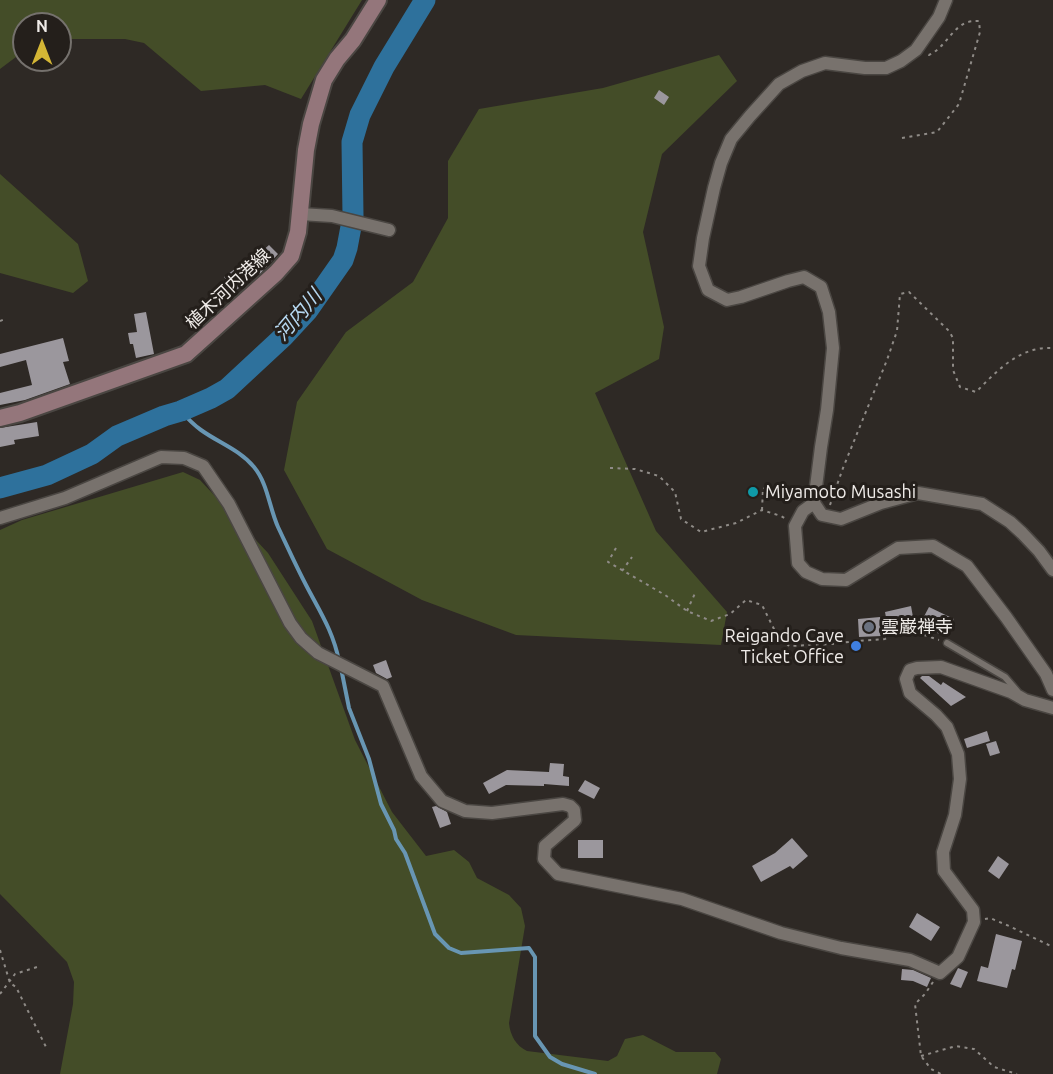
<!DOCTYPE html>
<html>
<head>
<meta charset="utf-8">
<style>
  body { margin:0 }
  #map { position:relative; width:1053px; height:1074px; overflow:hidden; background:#2e2925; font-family:Ubuntu,sans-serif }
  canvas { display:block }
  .north { position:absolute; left:12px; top:12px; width:60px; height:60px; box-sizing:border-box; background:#241f1b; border:2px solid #75716d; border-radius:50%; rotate:0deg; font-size:16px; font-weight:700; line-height:24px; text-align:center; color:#efebe8 }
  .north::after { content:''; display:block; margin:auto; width:21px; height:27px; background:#d4b635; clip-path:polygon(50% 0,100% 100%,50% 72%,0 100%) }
</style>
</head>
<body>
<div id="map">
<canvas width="1053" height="1074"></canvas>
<div class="north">N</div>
</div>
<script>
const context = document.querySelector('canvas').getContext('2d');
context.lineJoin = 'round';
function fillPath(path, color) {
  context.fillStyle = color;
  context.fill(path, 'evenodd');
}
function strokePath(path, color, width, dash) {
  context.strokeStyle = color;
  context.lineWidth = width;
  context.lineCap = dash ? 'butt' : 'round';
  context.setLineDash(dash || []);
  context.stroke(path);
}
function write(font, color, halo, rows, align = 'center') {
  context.font = font + ' Ubuntu,"Noto Sans JP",sans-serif';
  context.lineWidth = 6;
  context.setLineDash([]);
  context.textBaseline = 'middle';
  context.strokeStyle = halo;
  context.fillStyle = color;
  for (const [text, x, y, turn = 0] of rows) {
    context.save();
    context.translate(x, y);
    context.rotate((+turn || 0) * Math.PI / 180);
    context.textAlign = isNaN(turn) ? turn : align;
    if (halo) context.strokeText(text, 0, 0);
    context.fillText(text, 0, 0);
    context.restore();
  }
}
fillPath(new Path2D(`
  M0,0H362L301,99L265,85L201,91L144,43L125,39H66L60,41V24H24V51L0,69Z
  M719,55L737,81L662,154L643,232L664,327L659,359L595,393L656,531L727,612L721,645L516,635L422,600L327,549L284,470L297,402L346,332L413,282L448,218V161L479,109L603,88Z
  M0,174L78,244L88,281L73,293L0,273Z
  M183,472L200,480L268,553L312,621L355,740L392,812L426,856L454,850L469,862L477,878L509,895L521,908L525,926L509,1023C510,1035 516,1046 527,1051L608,1061L617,1056L625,1039L643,1035L676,1052H715L721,1059L717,1074H60L73,1004L74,982L67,962L0,894V530L22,520Z`), '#444d28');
strokePath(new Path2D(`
  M181,411C187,418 194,425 201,430C219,443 240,450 254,467C268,484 269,507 278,527C287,546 296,566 306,585C320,612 333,631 339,661
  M341,668L349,708L369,759L381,804L394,830L396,839L405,853L435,934L449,948L461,953L529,948L535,957V1036L550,1057L562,1064L595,1074`), '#6896b3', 4);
strokePath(new Path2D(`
  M0,488L47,475L92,454L117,436L164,416L181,411L211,398L227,389L283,337L308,310L343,260L347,248L353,216L352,142L360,115L384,67L425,0`), '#2e719c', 21);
fillPath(new Path2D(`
  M659,90L669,97L664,105L654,98Z
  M269,245L278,254L260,274L259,273L235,291L224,277L243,263L245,266Z
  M209,301L216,309L201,321L195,312Z
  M146,312L154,354L136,358L133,344H130L128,333L137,332L134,314Z
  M63,338L69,361L63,362L70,384L25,400L0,405V393L32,385L26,360L0,367V354Z
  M37,422L39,436L14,440L15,444L0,447V428Z
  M911,606L913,617L887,623L885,612Z
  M929,607L954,619L945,637L920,624Z
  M880,617L881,636L859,637L858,619Z
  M386,660L392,677L387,679L376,673L373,665Z
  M922,676H929L941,685L943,682L966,697L951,706L920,678Z
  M987,731L990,741L967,748L964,739Z
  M996,741L1000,753L990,756L986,744Z
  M550,763L564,764L563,776L569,777V786L544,784V786L506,785L489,794L483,783L507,770L549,772Z
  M585,780L600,788L594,799L578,791Z
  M436,806L447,812L451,824L440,828L432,807Z
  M792,838L808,856L793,869L790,866L761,882L752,866L775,853Z
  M578,840H603V858H578Z
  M998,856L1009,864L999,879L988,871Z
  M917,913L940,927L931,941L909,927Z
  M996,934L1022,941L1015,970L1012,969L1007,988L977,981L981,966L988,968Z
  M958,968L968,972L961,988L950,984Z
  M902,969L913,970L931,978L927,987L913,981L901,980Z`), '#9b979d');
const lane = new Path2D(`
  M947,643L1005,677L1017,691`);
const street = new Path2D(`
  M946,0L939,17L916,50L901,61L886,68H865L825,63L802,71L779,84L750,116L731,139L721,163L714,188L703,238L699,266L708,290L727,300L741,297L788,281L804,277L821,287L829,312L833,348L827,410L821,447L814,503L822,515L841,519L881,503L918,493L982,504L1010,522L1022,533L1039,551L1053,570
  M300,214L332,216L389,230
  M814,503L803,511L795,526L798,563L806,572L822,579L846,580L898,548L933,546L967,566L1006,617L1046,674L1053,690
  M0,518L65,498L161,457L184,458L203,466L229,504L290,623L301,638L318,653L383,686L421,776L442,801L465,811L492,813L563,804L570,806L574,810L575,820L545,846L544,859L558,874L682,899L781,933L841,948L910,960L940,973L958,957L974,922L973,910L944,871L943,852L955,815L960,779L958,754L947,727L936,715L910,693L906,679L910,670L917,668L941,667L1011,692L1025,700L1053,708`);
const secondary = new Path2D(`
  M0,418L20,413L186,354L276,273L291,256L298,232L306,150L311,124L324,80L337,59L353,40L378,0`);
strokePath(lane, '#4a4642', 9);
strokePath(street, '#4a4642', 15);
strokePath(secondary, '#4a4642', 20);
strokePath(new Path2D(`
  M902,138L937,132L959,104L980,32L979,21C975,21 972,21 968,22C952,27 945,48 929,55L927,54
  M0,321L5,319
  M610,468L635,469L659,476L675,492L681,519L701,532L736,523L762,510L781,516L786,519
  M830,505L843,468L887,360L897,331L900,294L909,292L949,331L953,338V370L960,387L976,392C998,370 1020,346 1053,348
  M762,510L763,488L767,489
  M616,548L608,562L665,595L687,611L711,621L730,614L746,600L762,605L775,631L789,646L833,644L856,641L885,639L903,628L939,640
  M622,571L632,557
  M687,611L696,591
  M985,919L990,918L1009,926L1053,947
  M0,950L10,983L16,987L46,1047
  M933,982L925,994L915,1004L921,1056L931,1069L941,1074
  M0,994L15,974L37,967
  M921,1056L956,1046L974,1049L994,1067L1017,1074`), '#8f8b87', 2, [3, 4.5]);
strokePath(lane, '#78726d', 6);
strokePath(street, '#78726d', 12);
strokePath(secondary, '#94767b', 16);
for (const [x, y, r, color] of [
  [753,492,6,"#0f9aa8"],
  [869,627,6,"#6b7280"],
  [856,646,6,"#3f7fe0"]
]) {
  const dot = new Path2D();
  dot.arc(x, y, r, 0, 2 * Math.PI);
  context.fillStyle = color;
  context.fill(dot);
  strokePath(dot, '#241f1b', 2);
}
write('18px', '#efebe8', '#241f1b', [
  ["植木河内港線",228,289,-43]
]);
write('18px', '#efebe8', '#241f1b', [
  ["Miyamoto Musashi",765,492],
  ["雲巌禅寺",881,627],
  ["Reigando Cave",844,636,"right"],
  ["Ticket Office",844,657,"right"]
], 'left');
write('italic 20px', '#b6d8f1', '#241f1b', [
  ["河内川",298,315,-49]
]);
</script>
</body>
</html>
